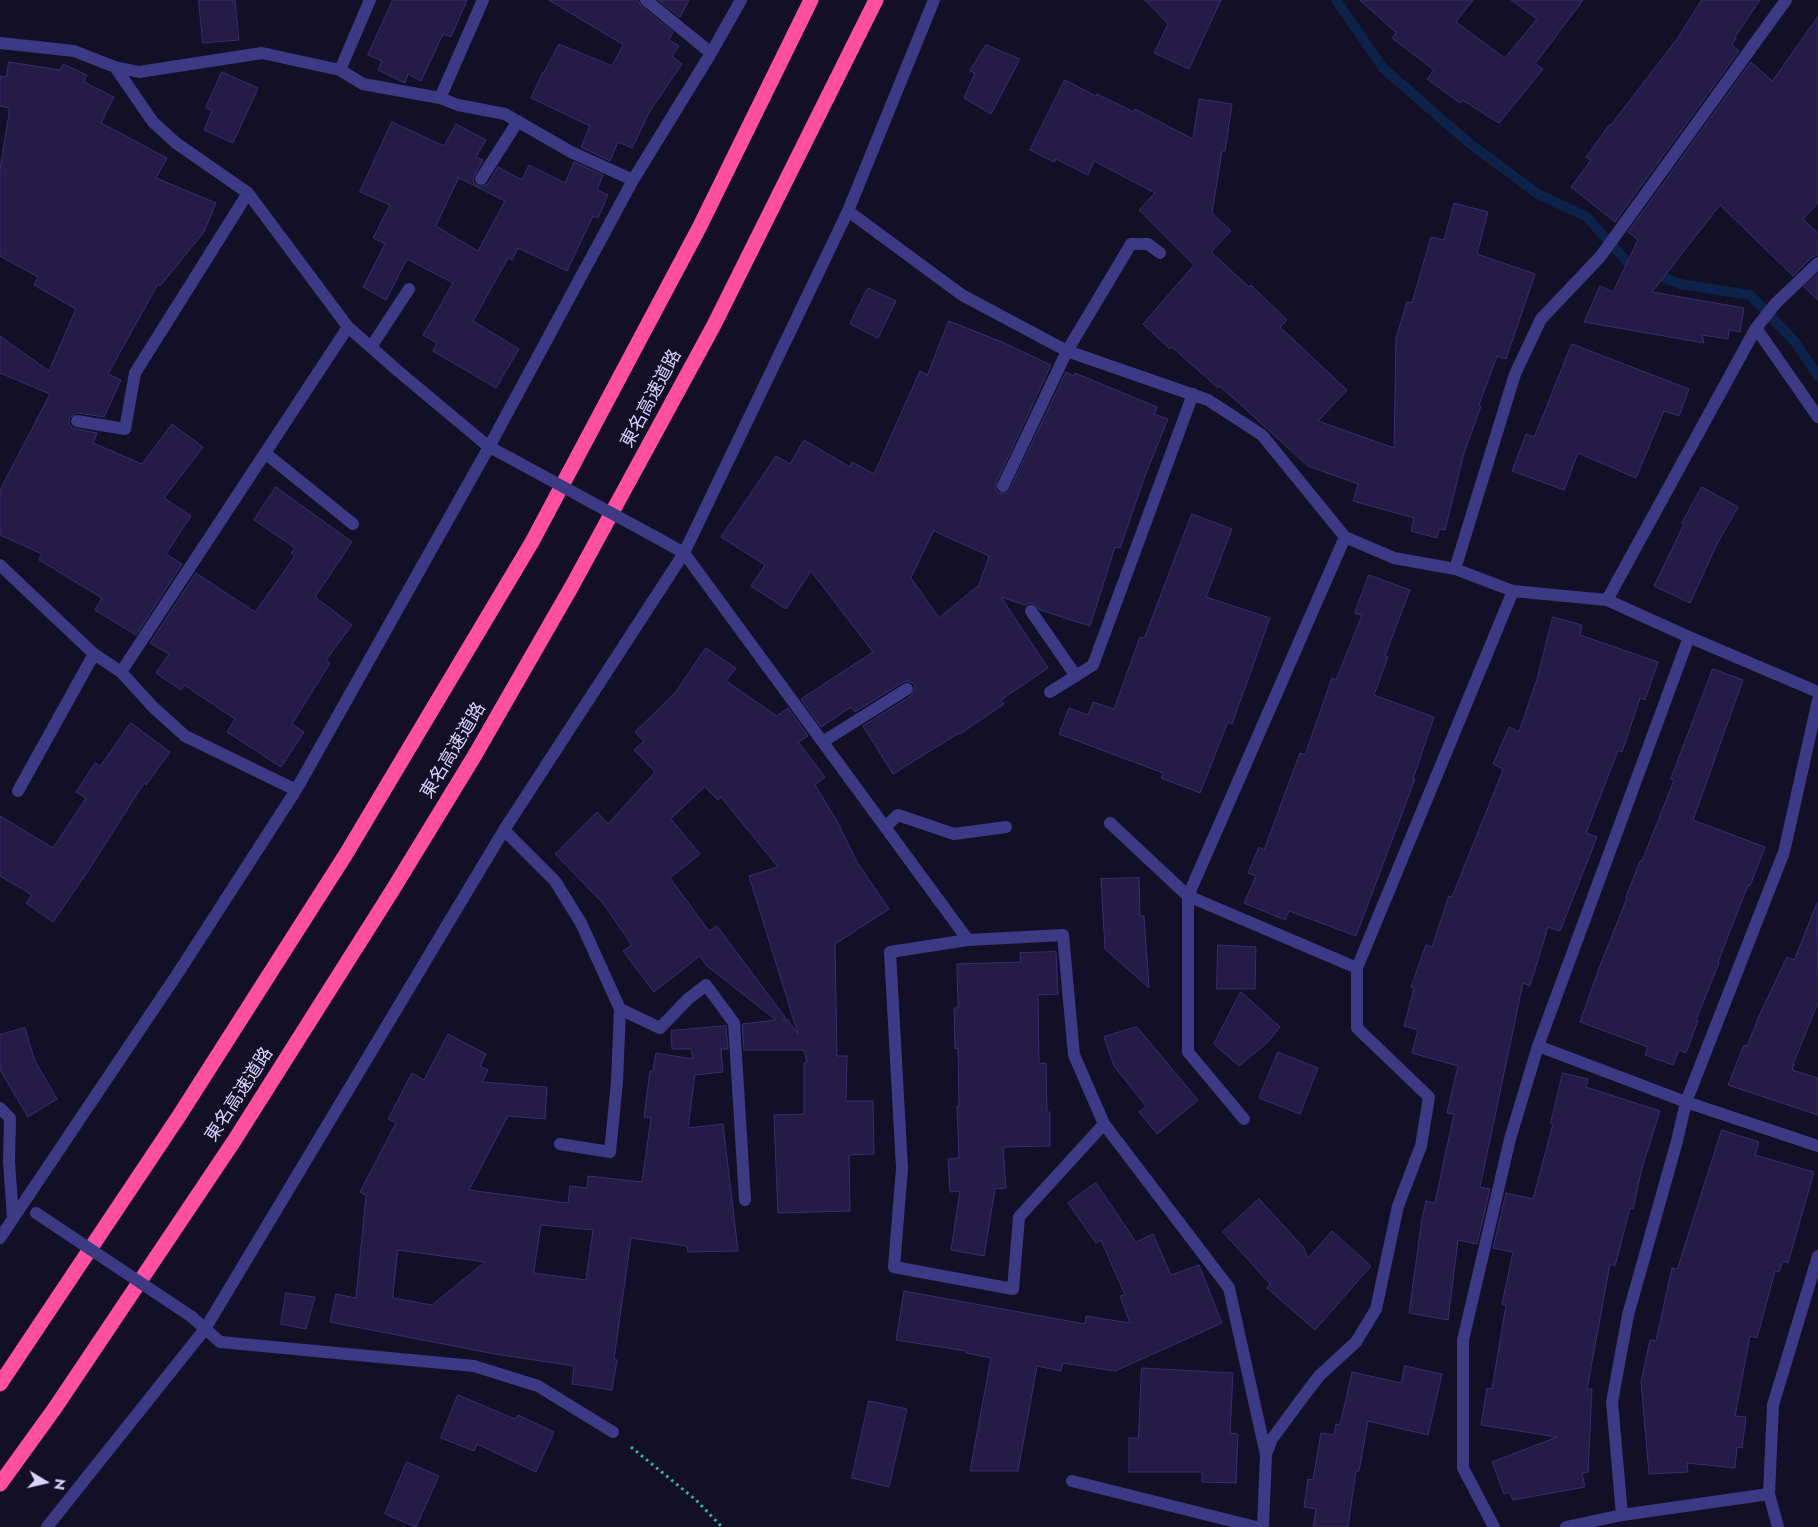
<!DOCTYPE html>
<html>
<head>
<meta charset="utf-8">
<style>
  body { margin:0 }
  #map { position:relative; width:1818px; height:1527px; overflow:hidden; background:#130f26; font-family:Jost,sans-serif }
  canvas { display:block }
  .north { position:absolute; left:20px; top:1457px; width:50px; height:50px; -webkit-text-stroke:4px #130f26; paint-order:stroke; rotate:99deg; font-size:14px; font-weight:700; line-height:20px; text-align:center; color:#d9d4ff }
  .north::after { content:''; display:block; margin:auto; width:18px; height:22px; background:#d9d4ff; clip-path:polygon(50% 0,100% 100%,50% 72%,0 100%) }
</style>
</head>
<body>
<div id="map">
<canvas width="1818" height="1527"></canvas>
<div class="north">N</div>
</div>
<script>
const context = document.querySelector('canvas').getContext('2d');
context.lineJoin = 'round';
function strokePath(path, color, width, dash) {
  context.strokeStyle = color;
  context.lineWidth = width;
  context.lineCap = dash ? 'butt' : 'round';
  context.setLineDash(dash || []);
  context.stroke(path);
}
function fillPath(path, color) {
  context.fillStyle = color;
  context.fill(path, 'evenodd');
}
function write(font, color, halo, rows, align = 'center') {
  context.font = font + ' Jost,"Noto Sans JP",sans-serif';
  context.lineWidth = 4;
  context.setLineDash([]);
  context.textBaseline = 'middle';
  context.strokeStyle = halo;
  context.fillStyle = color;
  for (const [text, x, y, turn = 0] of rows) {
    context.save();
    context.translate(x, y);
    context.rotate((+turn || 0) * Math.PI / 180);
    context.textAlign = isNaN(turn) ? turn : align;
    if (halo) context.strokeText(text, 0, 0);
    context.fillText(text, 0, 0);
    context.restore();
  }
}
strokePath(new Path2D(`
  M1336,0L1383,68L1469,143L1538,194L1587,217L1627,262L1639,267
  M1653,273L1680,284L1750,295L1795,342L1818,376`), '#0c2248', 10);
const building = new Path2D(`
  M199,0H235L239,40L203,43Z
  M393,0H467L451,37L443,34L421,81L408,74L405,83L378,70L382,61L368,55Z
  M549,0H638L641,6L673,32L669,40L679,46L672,56L682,64L650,111L632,148L618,142L610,161L581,147L590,126L531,98L543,72H544L559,44L612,66L623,45Z
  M659,0H689L680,17Z
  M1145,0H1221L1189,69L1154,53L1168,24Z
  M1360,0H1473L1456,22L1505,58L1537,19L1511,0H1583L1535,64L1543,69L1499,123L1462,100L1460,103L1427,79L1434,70L1392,38L1396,33Z
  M1702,0H1760L1735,37L1736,38L1732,45L1739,51L1615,222L1571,187L1591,160L1586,157L1610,124L1611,125L1677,39Z
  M1818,17V203L1803,219L1818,233V255L1812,257L1793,276L1720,205L1652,292L1744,308L1740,332L1729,330L1728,339L1702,335L1704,343L1584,322L1600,286L1613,292L1638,240L1628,232L1751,62L1772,81Z
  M986,45L1020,59L991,114L964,98L975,73L970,71Z
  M9,62L60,70L63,64L87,75L84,82L114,97L101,123L167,158L156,178L216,203L204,232L160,286L158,284L108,374L121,380L104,417L78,413L74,414L69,419V423L72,428L97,433L93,443L142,464L172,424L203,447L164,498L191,516L166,554L182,564L136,635L95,610L102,598L39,560L42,554L0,535V490L50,394L0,373V336L49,371L76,309L34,285L38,277L0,256V169L9,114V108L0,106V76L6,77Z
  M222,72L258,88L233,143L204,130L212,111L206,108Z
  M1065,80L1096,96L1097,94L1134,112L1135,109L1193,139L1199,99L1232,104L1225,151H1222L1212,213L1231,231L1211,252L1249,287L1251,285L1287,320L1280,327L1347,390L1318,421L1394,448L1396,338L1407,302L1412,303L1431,237L1444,240L1454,203L1488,212L1477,254L1535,274L1506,359L1497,356L1479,405L1481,406L1464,453L1445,530L1439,529L1437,538L1411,531L1414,518L1353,501L1358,484L1308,466L1220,386L1218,388L1172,347L1170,349L1143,324L1194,265L1139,210L1155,193L1094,161L1088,175L1056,159L1054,162L1030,150Z
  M392,122L444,146L456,124L486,140L476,157L483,160L473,178L474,183L480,187L488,184L498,167L522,180L529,165L565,183L574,162L603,175L597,190L608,195L598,218L593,216L567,271L518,248L512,260L508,258L473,321L519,349L496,388L433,351L437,343L423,335L453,283L407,259L386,300L363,287L385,244L373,238L390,205L360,192ZM459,178L505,201L478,251L436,226Z
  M1818,274V300L1804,287Z
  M868,288L896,301L878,338L850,324Z
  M949,321L1002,342L1051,365L996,483V490L1000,493H1007L1010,489L1066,372L1074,376L1075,373L1157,407L1154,414L1168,419L1145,476L1120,548L1115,547L1090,626L1040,610L1034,604L1030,603L1025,605L1001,597L1048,668L1001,700L1004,704L960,734L959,733L893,774L863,726L911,696L915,689L914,684L907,681L903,682L855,712L851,707L821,727L801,699L873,652L811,571L786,609L751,586L765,565L721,537L776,456L790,464L804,440L850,467L852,462L874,474L920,371L927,375ZM934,531L989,556L979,585L939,618L911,578Z
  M1572,344L1689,389L1679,416L1664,411L1636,478L1578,453L1564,490L1512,471L1526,434L1534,437Z
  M276,487L352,542L315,597L352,625L326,660L330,663L292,724L304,732L281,767L227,732L235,719L184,685L181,690L156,673L169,654L150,643L196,573L255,612L295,556L291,553L295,548L254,520Z
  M1702,487L1738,507L1717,544L1690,603L1654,586L1684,524L1682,523Z
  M1192,514L1232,529L1206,597L1270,618L1232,724L1228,722L1200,793L1161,778L1163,773L1059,734L1069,708L1088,715L1093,702L1114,709L1140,637L1144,638Z
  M1369,575L1410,590L1385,656L1388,657L1374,695L1434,717L1413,779H1415L1356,936L1289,911L1285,920L1244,903L1256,876L1248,873L1259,847L1264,850L1300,753L1305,755L1332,678L1336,680L1362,615L1355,613Z
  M1553,617L1582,625L1580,635L1658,662L1645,700L1640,698L1622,752L1618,751L1586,833L1597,837L1560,931L1548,927L1530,986L1523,983L1480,1187L1490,1189L1477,1244L1458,1240L1448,1320L1409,1313L1422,1219L1426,1201L1435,1203L1454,1114L1447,1113L1458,1066L1412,1053L1418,1030L1404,1026L1414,989L1411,987L1426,945L1432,947L1449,896L1452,897L1501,775L1503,769L1493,764L1509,727L1519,732L1537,679Z
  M706,648L736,668L726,681L777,716L788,708L808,736L798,742L825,777L815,785L837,821L857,862L889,909L835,944L837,1056H847L846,1101H873L874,1154L849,1155L850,1211L778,1213L774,1115L804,1114V1063L807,1062L804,1050H744L742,1024L776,1020L707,966L700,956L654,992L623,951L632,945L602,902L555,854L597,812L608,824L655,772L634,750L644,741L635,732L675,693ZM705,787L718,800L721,797L778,867L749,876L798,1034L787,1019L783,1020L785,1017L717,926L709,931L670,878L700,854L671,819Z
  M1713,669L1743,680L1693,820L1765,847L1750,886L1748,885L1718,962L1719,963L1696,1020L1698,1021L1686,1053L1679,1050L1673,1065L1645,1055L1648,1047L1580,1022L1599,968L1627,898L1626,897L1640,861H1642L1674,780L1671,779Z
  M131,723L170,752L146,785L144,783L88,871L53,922L26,903L32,895L0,876V816L53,848L86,798L76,792L95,763L100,766Z
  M1139,878L1140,916H1144L1149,988L1105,949L1101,879Z
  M1817,903L1818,1003L1793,1064H1794L1792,1070L1818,1078V1115L1728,1085L1744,1045L1747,1046L1759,1016L1787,957L1794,960Z
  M1218,945L1256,947L1255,989H1217Z
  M1056,952L1058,994L1038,995L1039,1064L1046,1063L1047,1112H1050V1146L1003,1147L1006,1188L995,1189L984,1256L951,1250L960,1191L950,1192L948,1159L959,1158L957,1106H959L958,1048L955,1049L954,1008H958L957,964L1021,962L1020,953Z
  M1241,992L1280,1027L1267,1043L1239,1066L1214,1044Z
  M726,1026L728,1049H721L723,1072L695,1075L688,1128L723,1124L738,1251L688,1252L687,1246L631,1238L614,1359L617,1360L612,1390L572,1384L574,1366L495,1354L330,1322L336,1294L356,1298L366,1195L360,1192L396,1123L388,1119L412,1073L424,1080L448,1034L486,1054L480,1066L488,1070L482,1082L547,1087L545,1119L508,1116L469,1190L568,1203L570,1186L587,1188L588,1176L642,1182L651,1118L644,1117L650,1071H653L656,1053L693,1059L691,1049H672L671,1031ZM541,1225L593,1230L586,1280L534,1273ZM398,1250L485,1262L432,1305L393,1298Z
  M1137,1027L1198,1100L1157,1134L1139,1112L1146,1106L1114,1066L1104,1037Z
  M25,1028L35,1061L57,1099L28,1117L0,1070V1035Z
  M1278,1052L1318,1068L1300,1114L1259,1098Z
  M1563,1073L1588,1079L1586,1087L1660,1111L1642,1168L1633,1209L1630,1208L1615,1266L1610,1264L1587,1389H1592L1588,1472L1582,1473L1585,1487L1513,1500L1509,1492L1504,1494L1492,1462L1557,1437L1481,1425L1487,1388L1492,1389L1506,1305L1502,1304L1513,1252L1493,1248L1506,1193L1533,1199L1553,1124L1551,1123Z
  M1722,1130L1759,1142L1755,1155L1814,1172L1788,1263L1783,1261L1779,1272L1775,1271L1757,1338L1750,1336L1735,1416L1746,1417L1742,1448L1737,1447L1735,1468L1687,1463L1688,1472L1649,1474L1641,1382L1650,1340L1656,1341L1672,1268L1677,1269Z
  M1096,1183L1136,1242L1153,1234L1171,1275L1199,1265L1222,1323L1115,1371L1063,1363L1061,1371L1037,1366L1018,1471H970L991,1358L966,1353V1351L896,1340L904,1291L1085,1324L1086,1316L1130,1323L1120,1296L1125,1295L1101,1240L1096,1243L1068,1203Z
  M1259,1199L1304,1248L1308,1258L1332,1231L1371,1266L1315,1330L1267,1288L1270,1284L1223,1232Z
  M286,1293L315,1297L306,1329L281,1324Z
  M1405,1366L1442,1374L1428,1435L1368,1421L1359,1471H1356L1348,1527H1313L1316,1509L1304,1507L1308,1479L1313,1480L1321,1433L1334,1435L1336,1424L1340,1425L1352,1372L1401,1383Z
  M1142,1368L1233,1373L1230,1433L1238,1434L1236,1483L1202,1482V1472H1129V1438H1138Z
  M458,1395L515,1419L518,1415L554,1432L536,1472L477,1444L474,1451L441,1438Z
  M869,1401L907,1409L889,1487L852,1478Z
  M407,1462L439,1476L416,1527L385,1514Z`);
fillPath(building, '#241b47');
strokePath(building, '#3b2d73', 1);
strokePath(new Path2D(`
  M631,1447L696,1500L722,1527`), '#2fb8b0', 3, [2.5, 4]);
strokePath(new Path2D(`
  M646,0L711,53
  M0,43L74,51L115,67L139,72L262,53L340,70L363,84L440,98L458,105L505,114L571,152L633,180
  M115,67L153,122L176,143L248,193L348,327L398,371L489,447L510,458
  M340,70L370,0
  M440,98L483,0
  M481,179L518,121
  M848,211L962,295L1067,351L1208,400L1262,435L1345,537L1394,558L1455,569L1513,591L1607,600L1689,637L1538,1046L1510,1139L1463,1340V1468L1494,1527
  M1756,328L1818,417
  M371,347L409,289
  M77,421L125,429L135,373L248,193
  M265,453L353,524
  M1003,486L1067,351L1131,244H1148L1160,253
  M1345,537L1188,896L1357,968L1513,591
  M659,539L684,553L968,940
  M0,565L94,654L121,672L153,707L185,736L296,790
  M1455,569L1515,374L1541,319L1600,257L1786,0
  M1607,600L1756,328L1776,303L1818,263
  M1031,611L1076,676
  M1689,637L1818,692
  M121,672L348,327
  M1050,692L1093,665L1193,394
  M824,741L907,689
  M18,791L94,654
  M1110,823L1188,896V1052L1244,1119
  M886,826L898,815L954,834L1006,827
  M504,830L555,881L581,923L620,1009L617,1082L610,1152L560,1144
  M620,1009L660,1028L688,999L706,985L734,1023L745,1200
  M1538,1046L1686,1102L1818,1146
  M0,1108L10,1118L9,1161L13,1218
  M1104,1124L1019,1217L1013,1289L894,1267L902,1168L890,952L968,940L1063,935L1074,1055L1104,1124L1229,1288L1266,1455L1263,1527
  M0,1238L180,970L296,790L489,447L633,180L711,53L741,0
  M192,1317L220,1342L474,1366L538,1386L613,1432
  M1266,1454L1272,1439L1300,1401L1319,1376L1356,1342L1376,1309L1398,1206L1421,1146L1429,1097L1357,1028V968
  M1072,1481L1256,1527
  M1622,1515L1612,1402L1628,1315L1677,1141L1686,1102L1784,852L1818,700
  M47,1527L205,1329L504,830L684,553L848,211L934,0
  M1566,1527L1622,1515L1769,1494
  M1778,1527L1769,1494L1773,1405L1818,1256`), '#3d3a85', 12);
strokePath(new Path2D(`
  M0,1384L179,1116L346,854L532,542L699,228L811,0
  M0,1484L55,1408L234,1141L392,891L475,755L572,586L714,325L876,0`), '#ff4fa3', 15);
strokePath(new Path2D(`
  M510,458L659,539
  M36,1213L192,1317`), '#3d3a85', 12);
write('18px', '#d9d4ff', '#130f26', [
  ["東名高速道路",652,399,-62],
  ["東名高速道路",454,751,-59],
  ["東名高速道路",240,1095,-57]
]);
</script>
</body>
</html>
